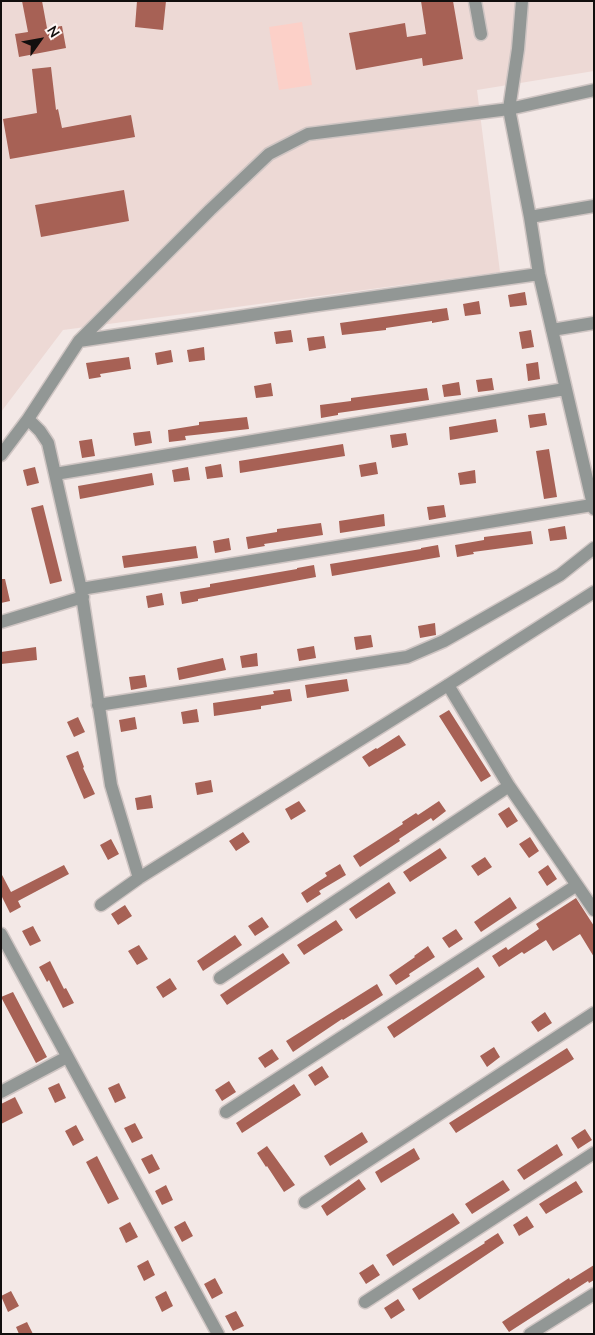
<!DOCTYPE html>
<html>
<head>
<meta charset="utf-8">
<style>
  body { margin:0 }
  #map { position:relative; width:595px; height:1335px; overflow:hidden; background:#f3e8e6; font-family:"Nunito Sans",sans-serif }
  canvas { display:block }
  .frame { position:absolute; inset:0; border:2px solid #120f0e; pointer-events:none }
  .north { position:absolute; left:15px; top:15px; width:50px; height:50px; -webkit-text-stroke:4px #fff6f4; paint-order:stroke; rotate:58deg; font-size:14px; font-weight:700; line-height:20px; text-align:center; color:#120f0e }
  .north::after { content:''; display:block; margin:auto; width:18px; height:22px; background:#120f0e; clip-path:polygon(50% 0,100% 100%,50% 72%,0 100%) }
</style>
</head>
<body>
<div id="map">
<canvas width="595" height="1335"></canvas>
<div class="frame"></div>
<div class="north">N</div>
</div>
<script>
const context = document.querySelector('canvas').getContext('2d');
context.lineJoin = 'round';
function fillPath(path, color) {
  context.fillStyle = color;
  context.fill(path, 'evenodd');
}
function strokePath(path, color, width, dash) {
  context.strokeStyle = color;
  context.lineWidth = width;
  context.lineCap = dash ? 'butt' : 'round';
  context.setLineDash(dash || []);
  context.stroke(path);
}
fillPath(new Path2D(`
  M1,1H594V71L477,90L500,272L63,330L1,412Z`), '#edd9d5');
fillPath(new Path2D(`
  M302,22L312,85L279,90L269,27Z`), '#fcd0c8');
fillPath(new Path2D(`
  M22,1H42L47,28L62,26L66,48L19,57L15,34L28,32Z
  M137,1H166L163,30L135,27Z
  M421,1H453L463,59L423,66L422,58L356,70L349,33L405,23L407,37L426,34Z
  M51,67L56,110L58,109L62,128L131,115L135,137L10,159L3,119L37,113L32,69Z
  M124,190L129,221L41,237L35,205Z
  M525,292L527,305L510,307L508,295Z
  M479,301L481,314L465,316L463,304Z
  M447,308L449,320L432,323V321L386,328V330L342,335L340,323Z
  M291,330L293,342L276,344L274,332Z
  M531,330L534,347L522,349L519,332Z
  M324,336L326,348L309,351L307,338Z
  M204,347L205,360L189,362L187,350Z
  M171,350L173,362L157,365L155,353Z
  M129,357L131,369L100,374L101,377L89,379L86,363Z
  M538,362L540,379L528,381L526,364Z
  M492,378L494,390L478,392L476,380Z
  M459,382L461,395L444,397L442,385Z
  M271,383L273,396L256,398L254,386Z
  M427,388L429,400L338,413V415L321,418L320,405L351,401V398Z
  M545,413L547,425L530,428L528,415Z
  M247,417L249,429L185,436L186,440L169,442L168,430L199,425V422Z
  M496,419L498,432L450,440L449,427Z
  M150,431L152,443L135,446L133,433Z
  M406,433L408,445L392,448L390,435Z
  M92,439L95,456L82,458L79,441Z
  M343,444L345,456L240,473L239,461Z
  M549,449L557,497L544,499L536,451Z
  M376,462L378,474L361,477L359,465Z
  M221,464L223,477L207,479L205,467Z
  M35,467L39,483L27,486L23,470Z
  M188,467L190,480L174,482L172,470Z
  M475,470L476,483L460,485L458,473Z
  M152,473L154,485L80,499L78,486Z
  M43,505L62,581L50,584L31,508Z
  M444,505L446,517L429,520L427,507Z
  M384,514L385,526L340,533L339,521Z
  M321,523L323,535L264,544L265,546L248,549L246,537L277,532V529Z
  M565,526L567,539L550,541L548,529Z
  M531,531L533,544L473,552L474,554L457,557L455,545L484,540V537Z
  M229,538L231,550L215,553L213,541Z
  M438,545L440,557L332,576L330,564L421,549V548Z
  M196,546L198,558L124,568L122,556Z
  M314,565L316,577L198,599V601L182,604L180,592L210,587V584L297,569V568Z
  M1,579H5L10,601L1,603Z
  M162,593L164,605L148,608L146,596Z
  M435,623L436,635L420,638L418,626Z
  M371,635L373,647L356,650L354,637Z
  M314,646L316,658L299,661L297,649Z
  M36,647L37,660L1,664V652Z
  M257,653L258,666L242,668L240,656Z
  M223,658L226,670L179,680L177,668Z
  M145,675L147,687L131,690L129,677Z
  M347,679L349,691L307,698L305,685Z
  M290,689L292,701L261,706V709L214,716L213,703L274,694L273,691Z
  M197,709L199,722L183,724L181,712Z
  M449,710L491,776L481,782L439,716Z
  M78,717L85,732L74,737L67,722Z
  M135,717L137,729L121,732L119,720Z
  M399,735L406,745L369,767L362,757L376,748L377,749Z
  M78,751L84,767L83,768L95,794L84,799L66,756Z
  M211,780L213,792L197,795L195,783Z
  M151,795L153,808L137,810L135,798Z
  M299,801L306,811L291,820L285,809Z
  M439,801L446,811L433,821L431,818L399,839L400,841L360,867L353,856L403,824L402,822L416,813L418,815Z
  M509,807L518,821L507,828L498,814Z
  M243,832L250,842L236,851L229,841Z
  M530,837L539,851L529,858L519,844Z
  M111,839L119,854L108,860L100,845Z
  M440,848L447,858L410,882L403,872Z
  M485,857L492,867L478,876L471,866Z
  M340,864L346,875L319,891L321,894L307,903L301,893L327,876L325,873Z
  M64,865L69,874L18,901L21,907L10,913L1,895V873L11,892Z
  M548,865L557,879L547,886L538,872Z
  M389,882L396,893L356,919L349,909Z
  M510,897L517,908L481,932L474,922Z
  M576,898L594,926V957L580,934L553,951L546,940L524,954L522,952L499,967L492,956L506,947L508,950L539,929L536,924Z
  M125,905L132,916L118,925L111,914Z
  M262,917L269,927L255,936L248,926Z
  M336,920L343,930L304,955L297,945Z
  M33,926L41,941L30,946L22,931Z
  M456,929L463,939L449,948L442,938Z
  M235,935L242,945L203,971L197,961Z
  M139,945L148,959L137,965L128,951Z
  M428,946L435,957L409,974L410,976L396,985L389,975L415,957L414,956Z
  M283,953L290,963L227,1005L220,995Z
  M50,961L64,989L66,988L74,1003L63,1008L49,980L47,982L39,967Z
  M478,967L485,977L394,1038L387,1027Z
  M170,978L177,989L163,998L156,987Z
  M377,984L383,995L343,1020L342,1019L293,1052L286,1041Z
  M13,992L47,1057L36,1063L1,997Z
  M545,1012L552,1023L538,1032L531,1022Z
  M494,1047L500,1057L487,1067L480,1056Z
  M567,1048L574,1059L456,1133L449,1123Z
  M272,1049L279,1059L265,1068L258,1058Z
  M322,1066L329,1077L315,1086L308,1075Z
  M229,1081L236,1092L222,1101L215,1090Z
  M59,1083L66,1098L55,1103L48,1088Z
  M119,1083L126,1098L115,1103L108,1088Z
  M294,1084L301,1095L242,1133L236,1123Z
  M15,1097L23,1113L1,1124V1104Z
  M135,1123L143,1138L132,1143L124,1128Z
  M76,1125L84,1140L73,1146L65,1131Z
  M585,1129L592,1140L578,1149L571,1138Z
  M362,1132L368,1142L330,1166L324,1156Z
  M557,1144L563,1155L524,1180L517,1170Z
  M267,1146L295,1185L284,1192L267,1166L266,1167L257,1153Z
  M414,1148L420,1159L381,1183L375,1172Z
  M152,1154L160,1169L149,1174L141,1159Z
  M97,1156L119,1199L108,1204L86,1162Z
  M359,1179L366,1189L327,1216L321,1206Z
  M503,1180L510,1190L472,1214L465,1204Z
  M576,1181L583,1192L546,1214L539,1204Z
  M166,1185L173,1200L162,1205L155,1191Z
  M453,1213L460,1223L393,1266L386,1255Z
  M527,1216L534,1227L519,1236L513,1225Z
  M185,1221L193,1236L182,1242L174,1227Z
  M130,1222L138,1237L126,1243L119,1228Z
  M498,1233L504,1243L419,1300L412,1289L485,1243L484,1242Z
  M148,1260L155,1275L144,1281L137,1266Z
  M373,1264L380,1275L366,1284L359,1273Z
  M594,1265V1280L589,1283L588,1281L509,1332L502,1322L569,1278L570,1280Z
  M215,1278L223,1293L212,1299L204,1284Z
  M11,1291L19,1306L8,1312L1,1296Z
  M166,1291L173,1306L162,1312L155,1297Z
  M398,1299L405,1310L391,1319L384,1308Z
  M236,1311L244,1326L233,1331L225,1316Z
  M27,1322L33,1334H19L16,1327Z`), '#a76155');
const minor = new Path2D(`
  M475,1L481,34
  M522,1L518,49L509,109L530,217L539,274L594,509
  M530,217L594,206
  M552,330L594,323
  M79,341L311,306L539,274
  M28,419L40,431L48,443L81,589L111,785L139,878
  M1,455L28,419L79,341L210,210L269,154L308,134L509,109L594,90
  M55,474L565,389
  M81,589L592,505
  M1,622L83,597
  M448,685L509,786L594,910
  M98,705L407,657L444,641L560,575L594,548
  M101,905L139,878L448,685L594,592
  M1,934L218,1334
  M220,978L509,786
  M1,1092L67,1057
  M226,1112L577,885
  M305,1202L594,1013
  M365,1302L594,1153
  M530,1334L594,1294`);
strokePath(minor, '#cfc5c3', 15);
strokePath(minor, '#929795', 12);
</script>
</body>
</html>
